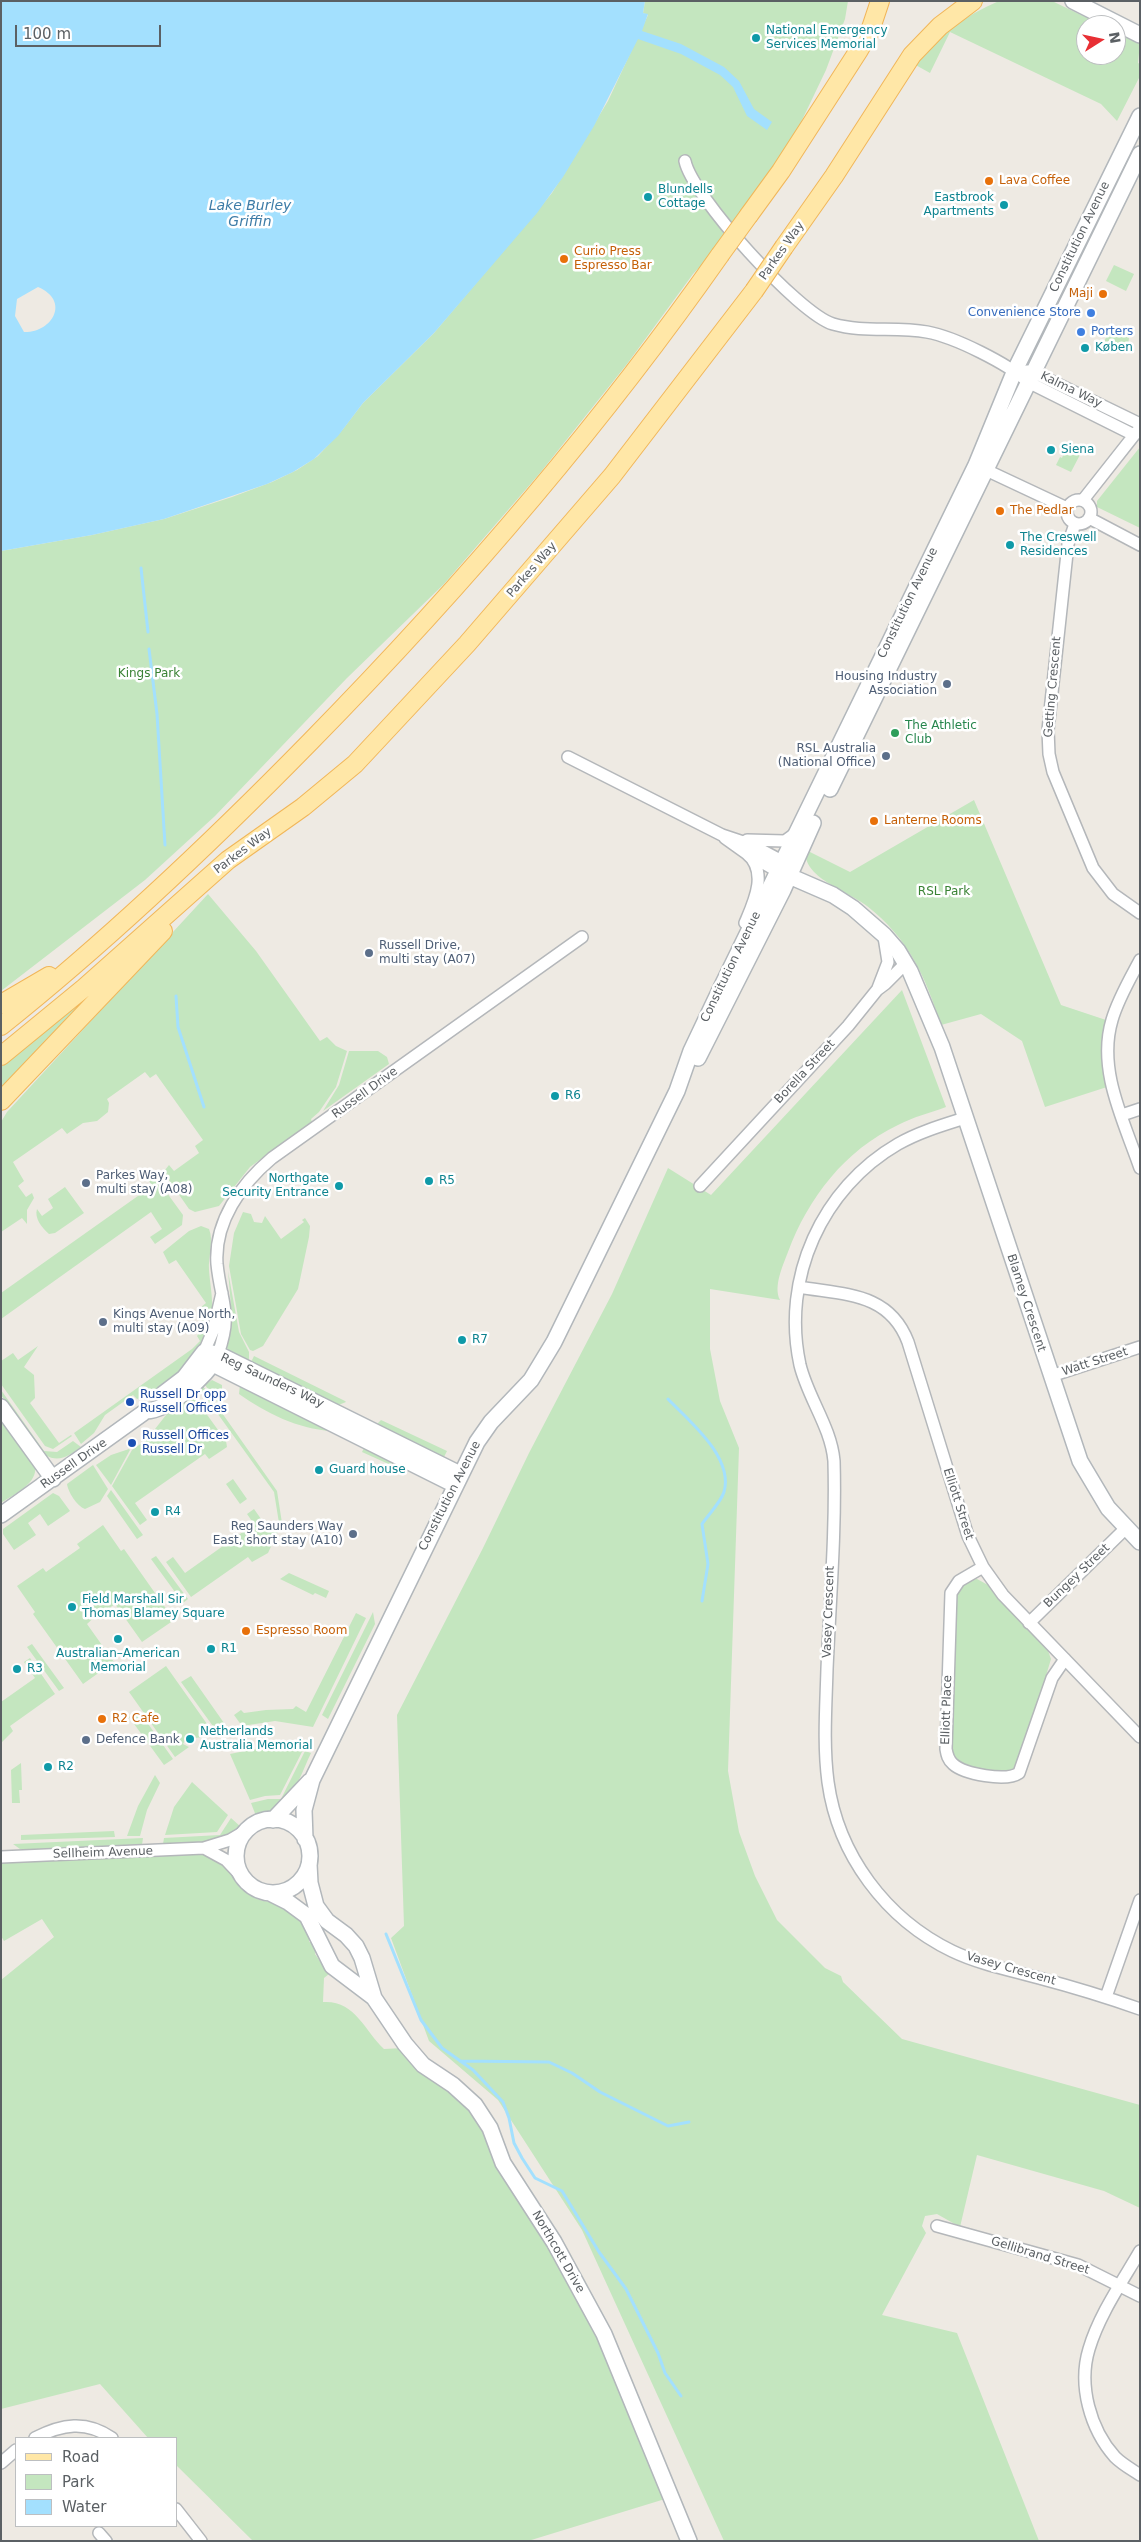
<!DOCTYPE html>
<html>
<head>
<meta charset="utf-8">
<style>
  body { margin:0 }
  #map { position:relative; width:1141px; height:2542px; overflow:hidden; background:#eeeae3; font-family:"DejaVu Sans",sans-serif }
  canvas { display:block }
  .frame { position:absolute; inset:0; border:2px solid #5b6064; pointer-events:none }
  .legend { position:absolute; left:15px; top:2437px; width:162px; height:90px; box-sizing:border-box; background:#fff; border:1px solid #bdbfc1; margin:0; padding:6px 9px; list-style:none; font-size:15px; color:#5b6064 }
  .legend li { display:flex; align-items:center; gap:10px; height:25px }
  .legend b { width:25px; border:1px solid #bdbfc1 }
  .north { position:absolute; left:1076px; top:15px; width:50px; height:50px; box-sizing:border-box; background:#fff; border:1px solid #bdbfc1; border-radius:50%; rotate:80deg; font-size:14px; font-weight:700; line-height:20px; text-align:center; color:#5b6064 }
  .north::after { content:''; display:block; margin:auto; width:18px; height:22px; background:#e82f34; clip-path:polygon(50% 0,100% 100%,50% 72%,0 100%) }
  .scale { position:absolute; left:15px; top:25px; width:146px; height:22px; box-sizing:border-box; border:2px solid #5b6064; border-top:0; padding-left:6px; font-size:15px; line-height:18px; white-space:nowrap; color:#5b6064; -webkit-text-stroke:4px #fff; paint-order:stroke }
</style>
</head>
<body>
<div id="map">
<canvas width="1141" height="2542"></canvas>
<div class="frame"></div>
<ul class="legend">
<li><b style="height:6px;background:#ffe7a7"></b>Road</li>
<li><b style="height:14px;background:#c4e6bf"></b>Park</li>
<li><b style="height:14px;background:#a3e0fe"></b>Water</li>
</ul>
<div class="north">N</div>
<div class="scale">100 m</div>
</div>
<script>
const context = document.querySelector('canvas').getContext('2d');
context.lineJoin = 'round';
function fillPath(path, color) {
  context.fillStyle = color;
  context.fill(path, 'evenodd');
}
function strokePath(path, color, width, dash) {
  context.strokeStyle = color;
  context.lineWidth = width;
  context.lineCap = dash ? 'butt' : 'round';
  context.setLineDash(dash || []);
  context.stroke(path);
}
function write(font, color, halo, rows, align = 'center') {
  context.font = font + ' "DejaVu Sans",sans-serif';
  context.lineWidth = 5;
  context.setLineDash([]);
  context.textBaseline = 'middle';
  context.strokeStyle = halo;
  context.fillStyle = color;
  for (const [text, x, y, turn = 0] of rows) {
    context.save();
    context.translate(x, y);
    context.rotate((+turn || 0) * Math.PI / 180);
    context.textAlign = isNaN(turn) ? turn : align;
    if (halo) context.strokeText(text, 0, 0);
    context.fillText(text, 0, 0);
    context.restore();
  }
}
fillPath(new Path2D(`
  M645,1H848L845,19L826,70L792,141L710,256L693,274L627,364L540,473L444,584L347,678L215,816L145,880L1,991V551L92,535L164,519L232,497L272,482L297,470L318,456L343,429L363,403L434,333L552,193L608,101L648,15L643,13Z
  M999,1H1052L1102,25H1086V55H1116V32L1140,43L1138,63L1140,64V76L1117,121L1101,104L950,32L930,73L912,63C937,35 965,16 999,1Z
  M1114,265L1134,274L1126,291L1106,281Z
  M1110,329L1129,338L1127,350H1109L1103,344Z
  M1068,441L1083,449L1071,472L1056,465L1060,457L1062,458Z
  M1140,447V528L1097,507V501Z
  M974,800L1061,1005L1106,1020L1102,1053L1107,1087L1045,1107L1022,1041L981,1014L941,1025C925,976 909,939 867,906C848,891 801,877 806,850L850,872Z
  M208,894L256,951L320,1041L327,1037L336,1046L347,1051L336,1087L319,1112L311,1119L312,1122L250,1167L219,1206L195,1212L189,1209L166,1176L165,1170L169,1165L174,1171L199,1153L195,1146L203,1140L156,1074L150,1078L145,1072L107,1099L109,1103L108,1112L97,1121L83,1123L67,1134L62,1128L13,1162L24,1181L18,1186L26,1197L32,1193L34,1198L27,1210V1224L22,1218L1,1232V1122L7,1112Z
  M902,990L946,1107C930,1113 913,1117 898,1125C845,1150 808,1198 788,1252C783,1265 773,1287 780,1300L710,1289V1349L720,1401L739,1448L728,1771L739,1832L755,1876L777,1920L825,1968L841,1976L843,1982L902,2039L1140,2105V2208L1104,2191L977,2155L960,2227L937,2214L925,2216L922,2226L926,2233L882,2315L957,2333L1039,2541H724L582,2230L498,2100L429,2041L391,1938L404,1926L397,1715L483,1548L529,1453L612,1294L668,1168L711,1195Z
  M81,1001L84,1004L1,1092V1067Z
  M349,1051H378L387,1057L389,1064L323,1111L339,1085Z
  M154,1178L159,1182L183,1215L182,1225L155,1244L150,1237L162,1229L151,1212L1,1319V1293L152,1186L148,1179Z
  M65,1187L84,1213L55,1233L49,1234C42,1228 34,1218 37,1209L42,1216L53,1208L48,1199Z
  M243,1212L251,1214L254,1222L262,1223L265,1216L281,1239L304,1222L302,1220L305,1218L310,1226L309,1237L298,1289L263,1346L253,1351L250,1350L241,1334L229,1266L234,1233Z
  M201,1226L209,1229C214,1240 208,1258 209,1270C210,1284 213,1298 212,1312C207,1352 175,1389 137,1399L133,1395L105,1415L94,1433L81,1444L74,1433L192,1349L200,1341L197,1336L204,1327L200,1308L206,1303L176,1260L169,1264L163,1252L189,1231Z
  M228,1271L239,1332L249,1352V1361L229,1352L227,1348L232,1317Z
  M38,1346L24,1367L34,1375L35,1398L30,1403L59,1443L71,1435L72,1436L53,1449L45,1446L1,1384V1361L13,1353L18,1360Z
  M254,1356L345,1401L346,1402L336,1406L251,1362Z
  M212,1380L222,1385V1408L205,1385Z
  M240,1385L331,1431C298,1429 266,1413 239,1394Z
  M203,1386L277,1491L282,1523L268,1553L252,1562L248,1557L191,1597L166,1562L173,1557L185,1573L254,1524L247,1514L254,1509L266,1526H277L279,1523L274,1492L202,1392L201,1388Z
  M1,1390L44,1451L57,1452L73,1441L81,1447C69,1456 59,1463 45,1455L1,1395Z
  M192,1394L226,1441L227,1447L209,1459L205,1454L135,1503L147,1520L140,1525L112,1486L132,1450L157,1432L155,1429L170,1410Z
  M1,1416L35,1466C38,1484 14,1494 1,1503Z
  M381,1420L447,1451L443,1459L375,1426Z
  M366,1444L395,1462L393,1466L362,1452Z
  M129,1449L130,1450L111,1485L96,1465L111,1455Z
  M93,1465L108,1489L100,1502L85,1509C77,1506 68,1492 67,1484Z
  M233,1479L247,1499L240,1504L226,1484Z
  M111,1490L143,1535L137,1539L107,1496Z
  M53,1493L59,1496L70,1511L48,1526L40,1514L28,1523L36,1535L14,1550L3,1534V1529Z
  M103,1525L121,1551L124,1549L174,1620L142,1642L115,1604L105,1611L103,1609L87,1624L114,1662L83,1684L33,1614L35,1612L17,1586L43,1568L46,1572L80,1548L77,1544Z
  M156,1556L188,1599L183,1603L151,1559Z
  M289,1573L329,1591L326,1598L315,1593L313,1595L280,1579Z
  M977,1579L988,1585L1047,1648L1051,1659L1025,1746L1015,1770C994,1775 966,1771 951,1754L955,1596C959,1586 966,1580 977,1579Z
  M373,1612L375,1624L328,1719L322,1715Z
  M356,1613L366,1618L313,1727L275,1721L242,1726L234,1715L241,1710L244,1713L266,1710L293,1709L296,1706L306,1712Z
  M32,1644L64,1688L59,1691L27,1647Z
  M30,1658L55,1694L10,1726L13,1731L1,1743V1702L35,1678L24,1662Z
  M166,1666L212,1731L203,1737L195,1738L192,1735H188L183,1744L189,1747L175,1757L129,1692Z
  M191,1676L224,1723L215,1729L181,1682Z
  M139,1711L173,1759L164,1765L129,1717Z
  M269,1746L303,1750L280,1795L265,1796L250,1800L230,1754Z
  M305,1751L311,1753C296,1785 294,1805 256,1816L251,1803L268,1799H281Z
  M21,1763L22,1790H19L20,1803H12L11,1770Z
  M155,1775L160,1783L147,1810L140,1836H127L138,1806Z
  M192,1782L228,1815L217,1832L165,1835L174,1807Z
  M231,1818L241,1827C223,1847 188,1842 163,1844L164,1838L220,1835Z
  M114,1831L115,1837L21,1840V1835Z
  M143,1838L142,1845L27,1850L20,1849L13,1844Z
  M205,1854C238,1862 237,1908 280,1901L311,1929L309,1942L317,1943L315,1954L329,1974L324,1978L323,2002C355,2000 364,2030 384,2049L403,2048L470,2109L583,2301L665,2499L528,2541H253L176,2465V2438H148L100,2384L1,2409V1980L54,1937L42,1919L4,1941L1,1936V1863Z`), '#c4e6bf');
fillPath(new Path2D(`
  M1,1H645L643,13L648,14L642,31L681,44L724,67L739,81L754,109L772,122L767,130L747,116L733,87L720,75L681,54L638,39L594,126L563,177L537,213L434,333L363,403L338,436L314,459L293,472L267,484L164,519L92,535L1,551ZM38,287C71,301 52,333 24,332L15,316L17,299Z`), '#a3e0fe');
strokePath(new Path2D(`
  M141,568L148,632
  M149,649L157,714L165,845
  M176,996L178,1027L204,1107
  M668,1399C689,1421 734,1457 724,1492C721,1502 708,1515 702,1524L708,1564L702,1601
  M386,1934L421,2020L442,2048L473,2070L503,2102L509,2118L514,2143L522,2158L535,2178L562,2191L599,2252L626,2289L658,2353L665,2373L681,2396
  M460,2061L549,2062L572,2073L600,2092L668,2126L689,2122`), '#a3e0fe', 3);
const street = new Path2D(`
  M685,161C692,196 799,314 833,324C864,333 896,326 927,332C955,337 1008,364 1028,382L1134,435
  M1027,371L1033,372L1140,424
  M986,470L1067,508
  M1067 512a12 12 0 1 1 24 0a12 12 0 1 1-24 0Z
  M1083,500L1139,429
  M1089,518L1140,545
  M1075,524L1068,544L1048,730L1049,754L1053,772L1093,868L1113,894L1140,913
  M568,757L722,835L752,845L782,861
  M725,838L746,853L777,871
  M747,840L785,841L796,833
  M745,923C754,902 769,871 746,853
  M1140,960C1130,979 1118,999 1112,1020C1097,1070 1124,1121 1140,1168
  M878,988L888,962L884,937
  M1122,1115L1140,1109
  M965,1118C943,1125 919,1132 898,1144C822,1188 781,1278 800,1365C808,1398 831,1427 834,1461C836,1530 830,1600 827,1669C826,1706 823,1744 828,1782C838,1855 886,1919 952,1951C979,1964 1010,1970 1039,1978C1073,1987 1106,1997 1140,2009
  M700,1186L848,1026L877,990L885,984L906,963
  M799,1287C844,1295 889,1292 908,1342L968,1536L983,1567L1003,1595L1140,1737
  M204,1352L213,1331L222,1293
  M218,1354C233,1312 221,1304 217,1264C214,1222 241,1184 272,1158L582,937
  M1051,1376L1140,1347
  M983,1567L959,1581L951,1593L946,1749C947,1755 948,1760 953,1764C964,1774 1006,1782 1019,1773L1052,1678L1065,1659
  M1029,1623L1125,1529
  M204,1848L226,1860L242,1877
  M1,1857L204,1848L230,1840L247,1830
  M1106,1997L1140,1900
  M937,2226L1078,2265L1140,2296
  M1140,2251C1122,2282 1099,2315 1089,2349C1078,2385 1090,2429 1115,2457C1122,2464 1131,2469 1140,2475
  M35,2438C62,2424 86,2420 112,2438
  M1,2463L16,2450
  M176,2509L201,2541
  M99,2533L106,2541`);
const secondary = new Path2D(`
  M1073,1L1140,35
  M830,789L1140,154
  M780,872L833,895L853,908L884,935L898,951L910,971L942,1047L1080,1461L1108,1508L1140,1542
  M698,1058L783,890L813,823
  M204,1352L213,1364L455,1485
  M204,1352L218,1354L460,1474
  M163,1394L184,1378L204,1352
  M1,1407L53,1479
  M1,1515L146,1411C170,1410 206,1376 218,1356
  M236 1856a37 37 0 1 1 74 0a37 37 0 1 1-74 0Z
  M273,1820L310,1781
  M305,1839L304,1810L312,1780L477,1442L491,1422L531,1380L554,1342L677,1091L691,1051L719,992L976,465L1015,370L1140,116
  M309,1864L310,1883L316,1906L327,1921L346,1935L356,1946L362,1958L374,1998L405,2044L423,2065L453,2085L475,2105L490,2128L503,2163L554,2242L604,2334L689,2541
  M270,1893L288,1902L307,1916L332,1966L373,1997`);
const primary = new Path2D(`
  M749,215L781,171L859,50L870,31L880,1
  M784,247L834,176L912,55L940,26L973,1
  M1,1004L49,976
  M1,1026C110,939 212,842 310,742C459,590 598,429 720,255
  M1,1056L84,988L228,860L303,807L355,764L467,644L612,476L754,291
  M1,1101L163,931`);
strokePath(street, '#b4b7ba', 14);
strokePath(secondary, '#b2b7bb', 18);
strokePath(primary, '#f1b659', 20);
strokePath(street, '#fff', 11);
strokePath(secondary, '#fff', 15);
strokePath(primary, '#ffe7a7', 18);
const primaryBridge = new Path2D(`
  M720,255L749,215
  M754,291L784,247`);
strokePath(primaryBridge, '#f1b659', 20, []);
strokePath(primaryBridge, '#ffe7a7', 18);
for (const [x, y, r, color] of [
  [756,38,5,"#0f9aa8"],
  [989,181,5,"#e8710a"],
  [648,197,5,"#0f9aa8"],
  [1004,205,5,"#0f9aa8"],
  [564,259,5,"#e8710a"],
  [1103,294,5,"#e8710a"],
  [1091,313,5,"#3f7fe0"],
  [1081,332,5,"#3f7fe0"],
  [1085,348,5,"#0f9aa8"],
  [1051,450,5,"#0f9aa8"],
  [1000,511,5,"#e8710a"],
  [1010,545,5,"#0f9aa8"],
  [947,684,5,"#5c6f8a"],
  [895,733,5,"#2e9e5b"],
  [886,756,5,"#5c6f8a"],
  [874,821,5,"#e8710a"],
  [369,953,5,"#5c6f8a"],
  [555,1096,5,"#0f9aa8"],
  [429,1181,5,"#0f9aa8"],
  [86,1183,5,"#5c6f8a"],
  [339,1186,5,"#0f9aa8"],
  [103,1322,5,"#5c6f8a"],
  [462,1340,5,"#0f9aa8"],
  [130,1402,5,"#1a4fb4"],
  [132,1443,5,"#1a4fb4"],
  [319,1470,5,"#0f9aa8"],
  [155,1512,5,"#0f9aa8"],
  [353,1534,5,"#5c6f8a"],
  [72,1607,5,"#0f9aa8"],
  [246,1631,5,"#e8710a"],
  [118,1639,5,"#0f9aa8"],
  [211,1649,5,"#0f9aa8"],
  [17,1669,5,"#0f9aa8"],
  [102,1719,5,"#e8710a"],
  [190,1739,5,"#0f9aa8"],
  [86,1740,5,"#5c6f8a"],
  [48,1767,5,"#0f9aa8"]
]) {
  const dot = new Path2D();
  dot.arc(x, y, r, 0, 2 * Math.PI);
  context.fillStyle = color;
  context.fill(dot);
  strokePath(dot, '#fff', 2);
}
write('12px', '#0d838f', '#fff', [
  ["National Emergency",766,31],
  ["Services Memorial",766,45],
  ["Blundells",658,190],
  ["Cottage",658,204],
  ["Eastbrook",994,198,"right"],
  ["Apartments",994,212,"right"],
  ["Køben",1095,348],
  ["Siena",1061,450],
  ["The Creswell",1020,538],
  ["Residences",1020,552],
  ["R6",565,1096],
  ["Northgate",329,1179,"right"],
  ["Security Entrance",329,1193,"right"],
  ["R5",439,1181],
  ["R7",472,1340],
  ["Guard house",329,1470],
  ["R4",165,1512],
  ["Field Marshall Sir",82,1600],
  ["Thomas Blamey Square",82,1614],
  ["R1",221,1649],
  ["Australian–American",118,1654,"center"],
  ["Memorial",118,1668,"center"],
  ["R3",27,1669],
  ["Netherlands",200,1732],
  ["Australia Memorial",200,1746],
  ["R2",58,1767]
], 'left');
write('12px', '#c56008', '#fff', [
  ["Lava Coffee",999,181],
  ["Curio Press",574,252],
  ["Espresso Bar",574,266],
  ["Maji",1093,294,"right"],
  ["The Pedlar",1010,511],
  ["Lanterne Rooms",884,821],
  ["Espresso Room",256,1631],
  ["R2 Cafe",112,1719]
], 'left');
write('12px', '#5b6064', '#fff', [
  ["Constitution Avenue",1080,237,-64],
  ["Parkes Way",782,251,-55],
  ["Kalma Way",1071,390,26],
  ["Parkes Way",532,570,-49],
  ["Constitution Avenue",908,603,-64],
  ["Getting Crescent",1053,687,-85],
  ["Parkes Way",243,851,-37],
  ["Constitution Avenue",731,967,-64],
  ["Borella Street",805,1072,-47],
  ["Russell Drive",365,1093,-36],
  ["Blamey Crescent",1026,1303,72],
  ["Watt Street",1095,1362,-18],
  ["Reg Saunders Way",272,1381,25],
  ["Russell Drive",74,1464,-35],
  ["Constitution Avenue",450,1496,-63],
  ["Elliott Street",958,1504,72],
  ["Bungey Street",1077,1576,-44],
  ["Vasey Crescent",829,1612,-88],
  ["Elliott Place",947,1710,-88],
  ["Sellheim Avenue",103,1853,-2],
  ["Vasey Crescent",1011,1969,16],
  ["Northcott Drive",558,2252,60],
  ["Gellibrand Street",1040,2256,17]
]);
write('12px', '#366cbe', '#fff', [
  ["Convenience Store",1081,313],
  ["Porters",1091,332,"left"]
], 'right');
write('12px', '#398234', '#fff', [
  ["Kings Park",149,674],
  ["RSL Park",944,892]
]);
write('12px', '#4e5e75', '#fff', [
  ["Housing Industry",937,677,"right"],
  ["Association",937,691,"right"],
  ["RSL Australia",876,749,"right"],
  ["(National Office)",876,763,"right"],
  ["Russell Drive,",379,946],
  ["multi stay (A07)",379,960],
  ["Parkes Way,",96,1176],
  ["multi stay (A08)",96,1190],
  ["Kings Avenue North,",113,1315],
  ["multi stay (A09)",113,1329],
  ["Reg Saunders Way",343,1527,"right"],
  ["East, short stay (A10)",343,1541,"right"],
  ["Defence Bank",96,1740]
], 'left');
write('12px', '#27864d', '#fff', [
  ["The Athletic",905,726],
  ["Club",905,740]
], 'left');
write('12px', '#164399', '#fff', [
  ["Russell Dr opp",140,1395],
  ["Russell Offices",140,1409],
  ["Russell Offices",142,1436],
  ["Russell Dr",142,1450]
], 'left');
write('italic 14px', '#3d7ca7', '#fff', [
  ["Lake Burley",250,206],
  ["Griffin",250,222]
]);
</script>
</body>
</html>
